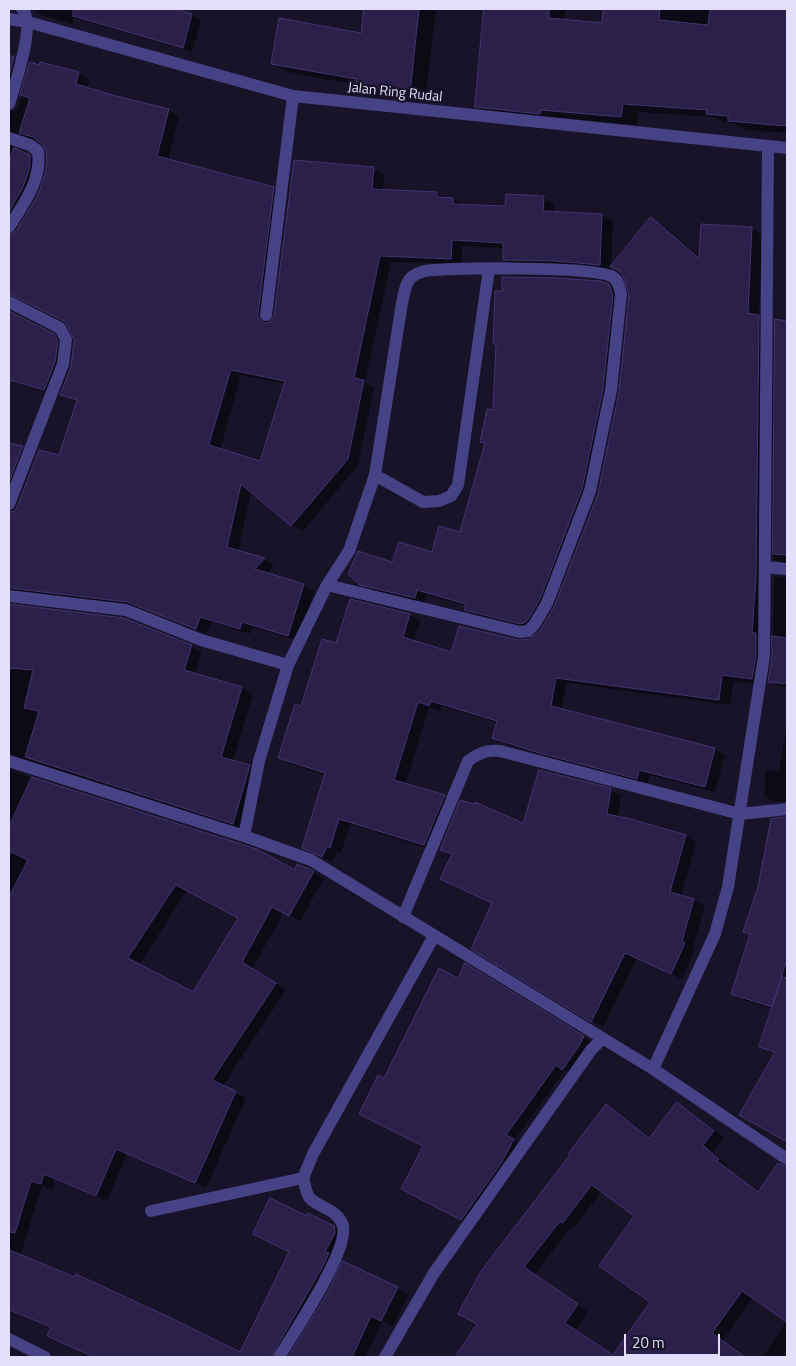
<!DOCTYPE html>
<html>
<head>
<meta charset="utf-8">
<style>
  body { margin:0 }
  #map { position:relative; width:796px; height:1366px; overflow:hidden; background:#181329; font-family:"Titillium Web",sans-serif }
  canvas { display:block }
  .frame { position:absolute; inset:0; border:10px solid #e3defc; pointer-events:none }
  .scale { position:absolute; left:624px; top:1334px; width:96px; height:22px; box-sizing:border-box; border:2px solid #e3defc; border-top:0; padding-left:6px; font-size:15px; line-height:18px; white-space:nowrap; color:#e3defc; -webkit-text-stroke:4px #181329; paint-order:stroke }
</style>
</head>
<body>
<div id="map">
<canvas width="796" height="1366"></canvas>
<div class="frame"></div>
<div class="scale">20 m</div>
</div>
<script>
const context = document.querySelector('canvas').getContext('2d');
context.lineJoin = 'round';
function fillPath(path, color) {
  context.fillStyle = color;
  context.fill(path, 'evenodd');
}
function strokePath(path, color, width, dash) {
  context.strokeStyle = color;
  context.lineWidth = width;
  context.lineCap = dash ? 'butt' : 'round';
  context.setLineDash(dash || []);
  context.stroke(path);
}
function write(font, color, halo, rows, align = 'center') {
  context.font = font + ' "Titillium Web",sans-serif';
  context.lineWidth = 5;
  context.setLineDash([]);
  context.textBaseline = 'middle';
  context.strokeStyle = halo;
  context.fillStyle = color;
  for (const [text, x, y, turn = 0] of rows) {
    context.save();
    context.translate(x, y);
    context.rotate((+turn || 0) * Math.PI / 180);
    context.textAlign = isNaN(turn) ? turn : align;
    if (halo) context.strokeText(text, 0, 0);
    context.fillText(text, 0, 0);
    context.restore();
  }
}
fillPath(new Path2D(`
  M36,9H170L192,15L201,20L192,52L74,18L72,24L44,16L35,11Z
  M365,9H436L425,101L372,95L357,86V85L288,72L273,63L363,34Z
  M485,9H565L564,21L603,24L605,9H787V133L745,130L734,123L723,122L715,117L638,112L637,125L556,118L492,115L476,106Z
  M9,56L24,64L12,109V112L18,107L31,63L78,73L89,80L87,89L169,110L179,117L168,161L273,188L284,195L269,325L374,169L384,175L383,191L436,193L446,199H453L464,205L506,207L543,197L554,204V213L602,215L613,221L611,271L515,266L504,260V248L462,246V264L391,262L365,382L374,388L358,465L303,531L292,525L251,491L238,552L264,559L274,565L267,574L303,585L314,591L299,641L252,627L250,634L211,622L207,634L139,607L22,593L11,601L12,606L191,646L202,652L195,675L242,688L253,694L233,761L249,766L260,772L244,829L23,759H18L12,764V771L241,845L296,871L313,872L324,878L300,921L284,912L252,969L286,990L222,1087L246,1098L206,1188L127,1154L107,1201L55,1179L52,1189L42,1186L20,1256L241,1354L307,1217L334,1227L345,1234L284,1357H94L48,1335L52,1328L9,1311V444L22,447L33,453L12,508V512L66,458L77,403L61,395L72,367L75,340L68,323L25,300H19L9,294ZM18,136L41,142L47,150L48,161L44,184L34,205L16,233L12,236V229L40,163L13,149L12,142ZM241,375L286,384L261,462L220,450ZM187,890L239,918L194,994L139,965Z
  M652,219L662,225L701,257L751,228L762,234L759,317L769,323L763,685L733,681L730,705L567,683L561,710L714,749L725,755L715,792L650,775L647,784L551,758L504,743L494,737L498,723L441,706L440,711L429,707L405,785L444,797L455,803L435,851L350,824L341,853L338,852L332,862L314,854L303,847L326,775L290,764L279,758L302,708L337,645L410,615L420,621L414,641L452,653L529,640L542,630L556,606L599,494L620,392L630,294L623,273L611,267Z
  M609,286L619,291L591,494L531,628L475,615L466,609L467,606L427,595L424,603L371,590L361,584L393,564L432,553L461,533L486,444L482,441L495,412L498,345L494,343Z
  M9,312L64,341L54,395L9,381Z
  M776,320L787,322V565L774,559Z
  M774,577L787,578V687L778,686L770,681L773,656Z
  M787,725V802L773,801L764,796L766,770L779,771Z
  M610,790L621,796L618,818L686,836L696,842L681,896L694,900L705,906L693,948L695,950L682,979L637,958L603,1027L473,948L493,904L452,856L441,850L524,825Z
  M767,846L787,850V993L781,1012L742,999L732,993L751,935L745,931L759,887Z
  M465,965L593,1043L572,1074L565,1070L514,1141L523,1146L471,1225L412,1194L424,1146L385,1080L459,979Z
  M771,1016L787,1021V1141L741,1114L776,1054L761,1046Z
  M678,1104L689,1110L724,1138L713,1152L729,1166L727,1169L759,1192L787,1168V1357H763L787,1320L753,1297L722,1341L745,1357H456L478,1323L571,1155L606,1105L617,1112L651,1138ZM602,1191L636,1216L652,1302L614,1356L576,1330L588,1311L534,1275L571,1227L574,1228Z
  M397,1288L408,1295L393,1326L383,1321L365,1357H290L328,1295Z`), '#0007');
const building = new Path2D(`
  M74,9H175L192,14L183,48L73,16Z
  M364,9H419L410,93L356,87V79L271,64L279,18L361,33Z
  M484,9H549V18L602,23L603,9H660L659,20L708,25L710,9H787V126L728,121V116L706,114L707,110L623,104L621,117L541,110L540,114L475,107Z
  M9,55L14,57L9,77Z
  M30,62L39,65L40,62L79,72L76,84L116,96L169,109L157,156L274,187L258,314L259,319L265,323L270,322L274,316L294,160L374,167L372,189L437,192V197L453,198V204L505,206L506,194L544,196L543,211L602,214L600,265L556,261L503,260V243L452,240L451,259L380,256L354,378L364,380L348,459L291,526L241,484L227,547L265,558L255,569L304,584L288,636L242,622L240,629L200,617L196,629L127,602L9,588V512L14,511L17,507L39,450L59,455L77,400L60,395L71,367L74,340L67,324L64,321L9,294V235L16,231L38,195L45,174L47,162L46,150L43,145L33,137L19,133L30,98L20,95ZM231,370L285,381L260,461L209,445Z
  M14,148L30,155V161L29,170L23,187L9,212V164Z
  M651,217L699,258L701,224L752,227L748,313L759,315L756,578L752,633H756V655L752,679L722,675L719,700L556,678L551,706L715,748L705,787L639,770L637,779L539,753L492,738L497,721L431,701L429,706L418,702L394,780L445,795L424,845L339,819L330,848L327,847L322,857L302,848L325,773L278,758L295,704L301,706L322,639L336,643L350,599L410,614L403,637L451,652L459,626L518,640L529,639L540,631L554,607L598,494L619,392L629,294L623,275L618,270L610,267Z
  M502,277L556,278L600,281L609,284L613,295L603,389L582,489L540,599L528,620L524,623L520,624L464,610L466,604L417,590L415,598L360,585L348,574L358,551L392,562L399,542L432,552L439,526L460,532L485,443L480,442L487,409L493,410L496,344H493L495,291H502Z
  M9,311L54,334L58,341L55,362L44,390L9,380Z
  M775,319L787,321V555L773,554Z
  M9,443L23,446L9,482Z
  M9,604L124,618L192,645L184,670L242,687L221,757L250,765L233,824L25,757L39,711L24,708L33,670L9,668Z
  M772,636L787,638V684L768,682L772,657Z
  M539,770L611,788L607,814L631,819L686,835L670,892L694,899L682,941L685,943L671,974L625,953L591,1022L471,949L492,903L440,879L452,854L440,850L460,800L474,804L475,802L523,823Z
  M32,777L241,844L259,850L295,870L297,864L314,871L289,916L272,907L242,962L276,983L212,1080L236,1091L195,1183L116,1149L96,1196L44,1174L41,1184L31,1181L15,1233L9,1232V897L28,860L9,851V827ZM176,885L238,918L193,992L128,958Z
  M787,817V959L772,1007L731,994L750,934L743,932L758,887L771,819Z
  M465,963L584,1036L579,1046L562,1070L556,1065L506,1135L514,1139L502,1162L461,1220L401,1189L423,1146L359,1114L378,1075L384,1078L439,968L458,978Z
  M782,977L787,978V1142L739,1115L775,1052L759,1047Z
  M677,1102L714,1131L703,1145L719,1159L717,1161L758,1192L778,1163L787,1167V1322L742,1291L712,1333L745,1357H455L477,1324L458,1314L481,1271L570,1155L568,1154L606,1104L649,1138ZM592,1185L634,1216L599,1266L650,1302L613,1355L565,1323L578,1304L524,1267L560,1221L562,1223Z
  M270,1198L307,1216L308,1213L334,1226L335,1233L325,1252L329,1253L323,1266L271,1357H94L47,1336L51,1327L9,1310V1250L75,1277L76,1274L175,1320L240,1352L289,1252L253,1234Z
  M343,1261L398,1287L381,1321L371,1316L352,1357H288L327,1294Z`);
fillPath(building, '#2a2049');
strokePath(building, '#433473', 1);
strokePath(new Path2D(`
  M9,19L28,22L293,96L787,148
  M9,104C14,87 37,22 22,9
  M9,138L30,145L38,151C42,180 24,203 9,227
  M9,302L60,328L66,339L63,364L56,382L9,504
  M266,315L293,96
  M375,475L423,502L439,501L451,496L458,485L489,269
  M765,567L787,569
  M9,596L126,610L201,640L288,665
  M9,761L244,836L311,860L653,1069L787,1159
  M244,836L259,761L288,665L327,585L349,551L375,475L402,303C404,295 405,281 413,276C419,272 427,270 435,270C462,268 595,266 613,277C619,281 619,287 621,294L611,390L590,491L547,603L534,625L528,631L520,632L327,585
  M403,917L468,761C479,753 486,750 500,751L740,814L787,809
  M653,1069L715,934L728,887L764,656L768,146
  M151,1211L303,1178
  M9,1339L45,1357
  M279,1357C293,1334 353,1246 342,1223C334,1207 316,1207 309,1197C306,1192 305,1184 303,1178L313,1154L434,936
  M385,1357L434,1273L591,1050L603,1038`), '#474285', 12);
write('14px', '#e3defc', '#181329', [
  ["Jalan Ring Rudal",395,93,6]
]);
</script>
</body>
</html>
